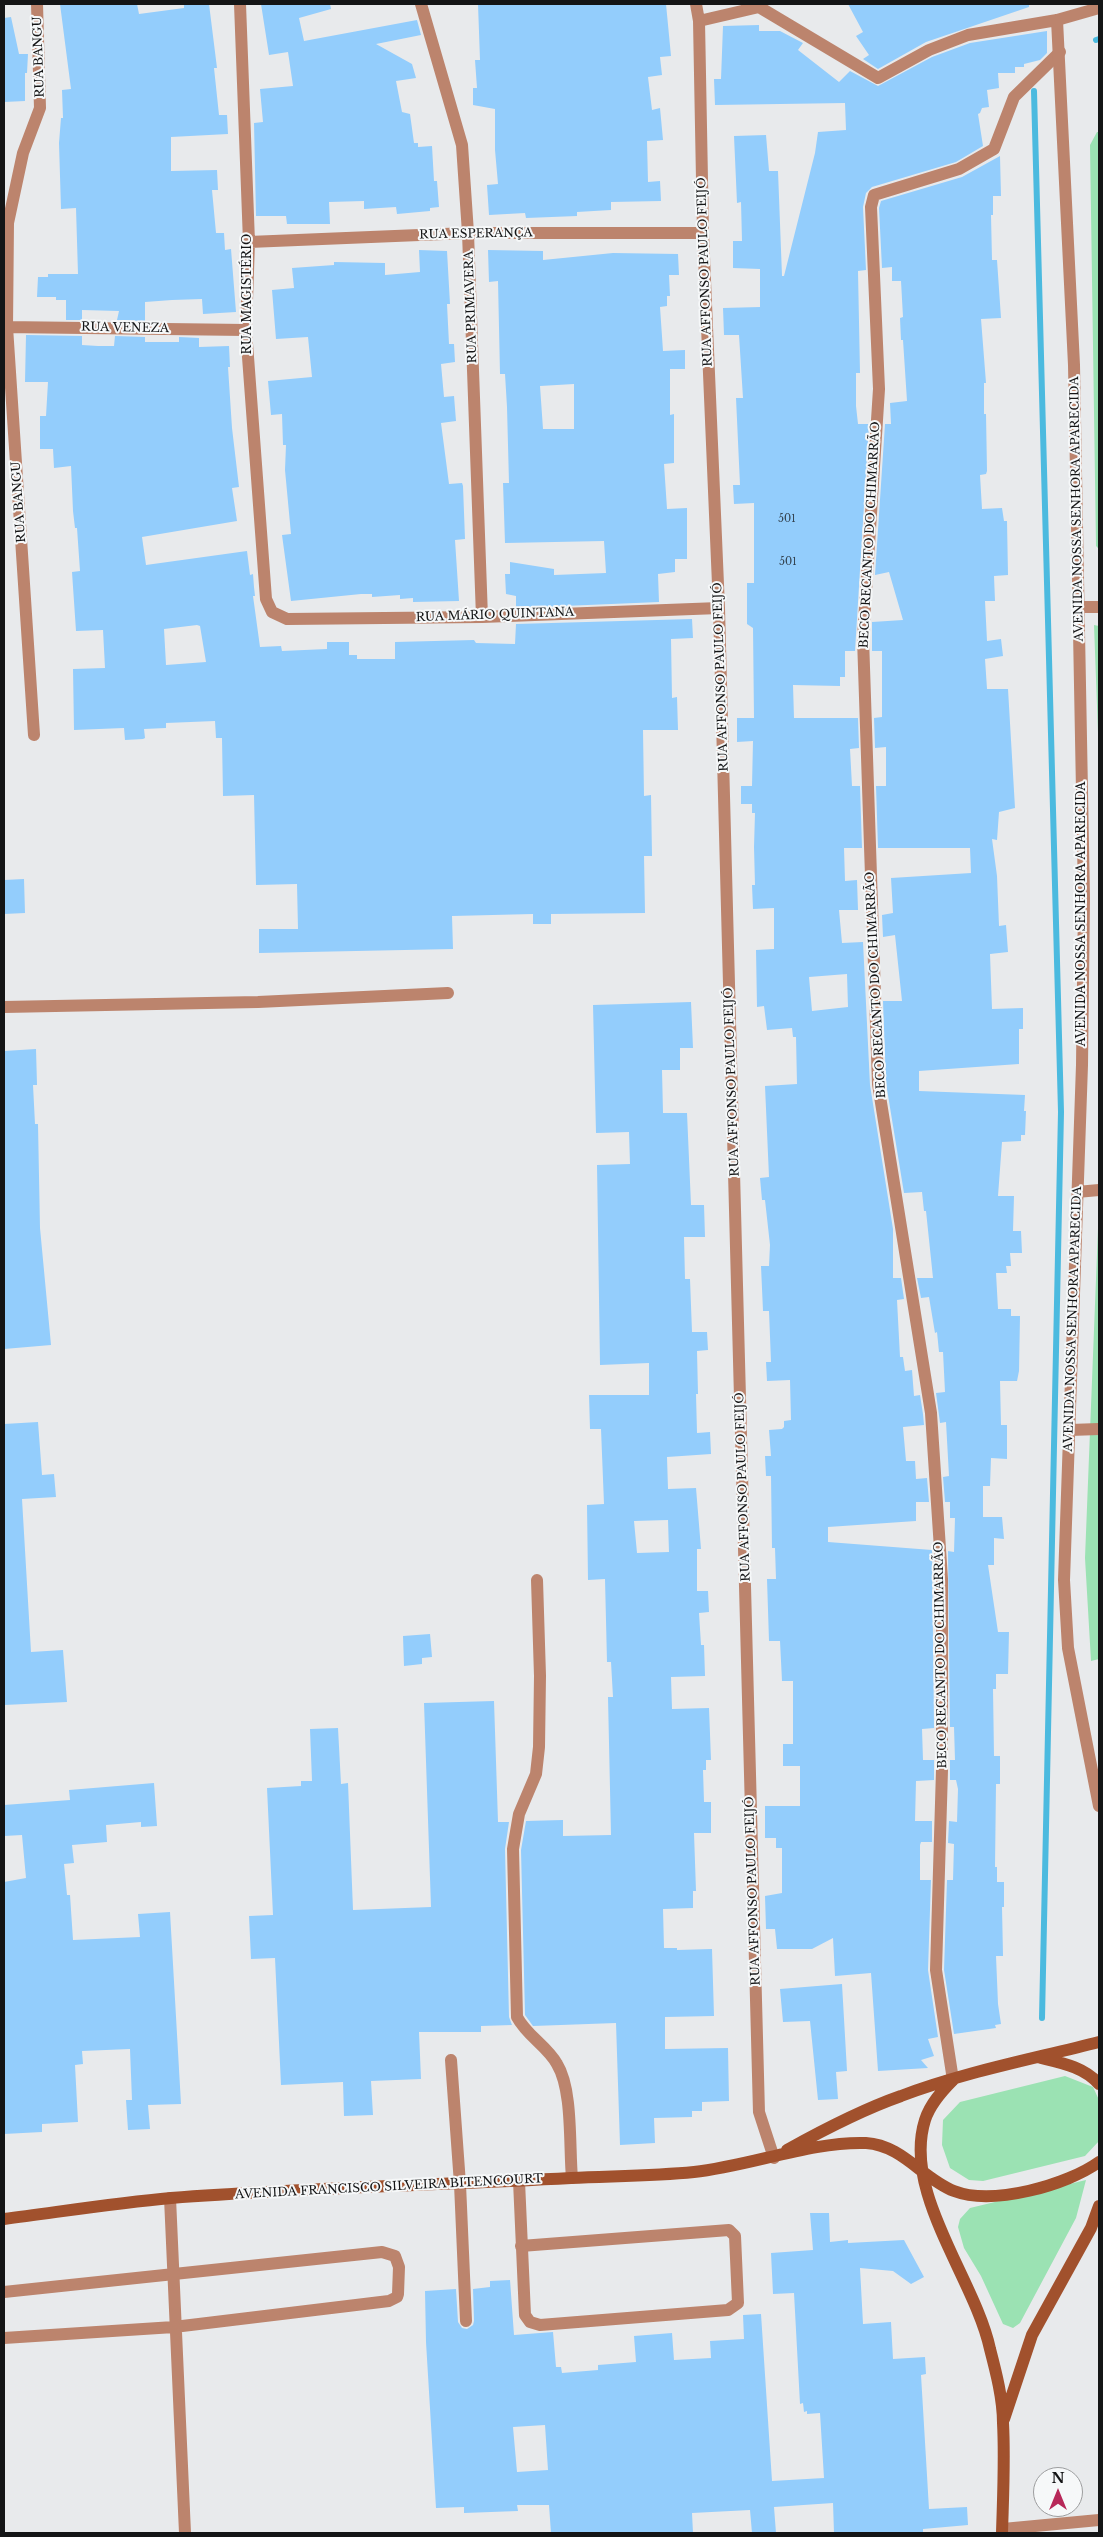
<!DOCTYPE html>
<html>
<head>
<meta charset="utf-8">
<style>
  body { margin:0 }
  #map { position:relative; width:1103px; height:2537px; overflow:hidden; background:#e8eaec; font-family:"Libre Baskerville",serif }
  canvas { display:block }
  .frame { position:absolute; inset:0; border:5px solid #141516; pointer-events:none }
  .north { position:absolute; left:1033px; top:2467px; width:50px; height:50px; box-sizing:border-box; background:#f6f8f9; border:1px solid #9c9d9e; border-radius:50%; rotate:0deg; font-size:14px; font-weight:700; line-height:20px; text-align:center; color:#141516 }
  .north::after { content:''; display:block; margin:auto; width:18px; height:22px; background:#b72859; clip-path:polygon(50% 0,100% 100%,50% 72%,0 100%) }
</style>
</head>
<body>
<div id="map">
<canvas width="1103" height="2537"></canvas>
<div class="frame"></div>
<div class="north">N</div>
</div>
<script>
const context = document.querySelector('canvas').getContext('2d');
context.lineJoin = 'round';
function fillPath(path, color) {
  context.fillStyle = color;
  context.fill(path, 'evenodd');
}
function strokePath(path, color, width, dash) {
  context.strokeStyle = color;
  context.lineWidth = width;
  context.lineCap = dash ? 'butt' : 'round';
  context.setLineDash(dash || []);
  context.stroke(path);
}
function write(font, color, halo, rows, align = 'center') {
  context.font = font + ' "Libre Baskerville",serif';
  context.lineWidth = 4;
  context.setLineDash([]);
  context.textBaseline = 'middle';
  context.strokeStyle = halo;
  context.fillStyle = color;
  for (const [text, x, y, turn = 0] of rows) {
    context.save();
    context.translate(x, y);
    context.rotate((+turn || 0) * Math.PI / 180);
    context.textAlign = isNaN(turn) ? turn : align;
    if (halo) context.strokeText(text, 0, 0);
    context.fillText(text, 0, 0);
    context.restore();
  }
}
fillPath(new Path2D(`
  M1097,132H1099V549L1096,546L1090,145Z
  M1094,625L1099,626V760Z
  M1099,1203V1659L1091,1661L1085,1558Z
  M1065,2076L1093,2087L1099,2100V2141L1085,2156L983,2181L969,2180L950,2168L942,2145L943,2120L960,2102Z
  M1086,2180L1076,2218L1020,2323L1013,2328L1003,2324L981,2276L964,2248L958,2227L960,2219L970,2208Z`), '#9be2b3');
strokePath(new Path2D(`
  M1096,40L1099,39
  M1034,91L1061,1112L1042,2018`), '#4bbadf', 6);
fillPath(new Path2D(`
  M60,4H137L139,14L184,8V4H209L217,68H214L219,115H227L228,134L171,137V171L217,170L218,190H212L216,233H224L225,250L231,249L236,312L203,314L202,299L172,300L145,302V321L117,320L119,311L82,310V320H66V300H56V297H37L38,277H48V274H78L76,208L61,209L59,143L61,118H63L62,90L71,89Z
  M261,4H330L331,9L299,18L304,41L417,20L421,35L376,44L412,64L416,78L396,81L402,112L410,114L414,143H418V147L432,146L434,181H437L439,207L430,208V211L397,214L396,207L364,209V201L329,202L330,224H287L286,216H256L254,123L263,122L260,89L293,86L288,52L269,55Z
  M478,4H666L671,56L660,57L662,75L648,77L652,110L660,108L663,140L647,141L648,182L660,181L661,201L611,202V210L577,212V216L526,218L525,213L489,215L487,185L498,184L495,150V109L473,105V88H477L475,60H480Z
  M848,4H1029V7L926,42L878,69L863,59L869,55L856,36L863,32Z
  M11,17L19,54H28L27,73H25V101L4,102V18Z
  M759,25V31H780L803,43L798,50L839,82L850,71L878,86L932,57L970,43L1047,31V53L1040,60L1024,64V67H1015V73H998L999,88L987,90L989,107L982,108L980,113L978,114L983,146L956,162L872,187L866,193L863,207L866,270L858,271L860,373H856V406L858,424H869L855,651H845V677H840V686L793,685L794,718H858L859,748L850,749L852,786H860L862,848H844L845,881L857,880L858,910H839L842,943L863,942L870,1085L893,1229V1278H901L904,1299L897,1300L900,1357H903L905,1371L912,1370L914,1396L920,1395L923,1414L924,1425L903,1427L906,1461H915L916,1479L927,1478L929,1502H916V1521L828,1527V1542L932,1550L934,1728L922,1729L923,1760H934V1780L916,1781L915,1821H932V1842H921L920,1845V1880H931L928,1970L938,2037L928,2039L934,2056L921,2060L928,2068L878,2071L871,1973L835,1976L833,1938L812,1949H777L775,1929H766L765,1896L782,1893V1848H776V1838H765V1806H800V1766H783V1744H793V1681H782L780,1641H769L767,1579H776L775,1548H772L771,1476H766L765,1456H771L769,1430L782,1429L784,1427V1421L791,1420L790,1380L767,1381L766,1362H771L769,1311H763L761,1266H769L770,1245L765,1200H762L760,1178L769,1177L765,1086L797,1084L796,1037H793L792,1028L767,1030L764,1006L757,1007L756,950L774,949V908L753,909L752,885H755L754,847L755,813H752V804H741V786H752L753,741L737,742V718H754L753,628L747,624V583H754V503L734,504L733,485H740L736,398H743L739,335H724L723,308L760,307V269L733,268V241H742L741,202L737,203L734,136L766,135L769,171H778L782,276H784L815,153L818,132L846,130L845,103L715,105L714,79H721L723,26ZM847,974L848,1007L812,1011L809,977Z
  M1000,156L1001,196H993V215H991L992,260H997L1001,318L981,319L986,383H984V414H986L987,471L986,474L980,475L982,509L1002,508L1004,521H1007L1008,575L994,576L995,601H985L987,641L1001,639L1003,656L985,659L987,689H1008L1015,808L999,812L997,840L992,839L997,876L999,926L1006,925L1008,952L990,954L992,1009L1023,1008V1029H1019V1064L919,1071V1091L1025,1095L1024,1111H1026L1025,1135H1021V1141L1002,1142L998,1196H1014L1013,1231H1021L1022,1253H1010L1011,1266H1006L1007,1273H996L998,1309H1011V1316H1020L1019,1371L1017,1381H1000L1001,1425H1007V1459L991,1458L990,1486H983V1517H1002L1004,1539L994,1538V1565H988L998,1632H1009L1008,1674H996V1689H993L994,1756H1000V1784H996L995,1867H997V1882H1004V1907H1002L1003,1956H996L998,2004L1001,2024L995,2025L996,2028L954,2034L944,1970L947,1880H953L954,1844L948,1843L949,1821L957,1822L958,1789L956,1780H950V1760H955L954,1727H950L948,1551L954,1552L955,1518H950V1502H945L943,1477L949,1476L946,1422L940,1423L936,1393L945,1392L943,1352H939L937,1332L935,1333L929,1297L921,1298L917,1278H933L926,1211H924L922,1192L904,1193L886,1083L883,1001H902L895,935L883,937L882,915L893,913L891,878L971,873L970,848H878L876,786H886V747L875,748L874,718L882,717V651H872V622L903,620L889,572L875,575L885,424H891L890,403L907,401L903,340H901L900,318L903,317L901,281H892V267L882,268L879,208L881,201L962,177Z
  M419,250L447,251L450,304H447L449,344H454L455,362L441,364L444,397L454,396L456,421L441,423L449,484L462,483L463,486L465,539L455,540L459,601L413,602V598L400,599V595L372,597V594H361L291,601L282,535L291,534L285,470L286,445H283L282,414L271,415L268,381L312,377L308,337L276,339L272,290L294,288L292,268L334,265V262L385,263V275L420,272Z
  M488,250L543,251V260L613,253L678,254L679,275H669L670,296H667V306L660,307L663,351L685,350V369H670V415L674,414V463L664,464L667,509L687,508V559H675V572L658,574L659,602L516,608V596L506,594L505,574H510V562L554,569V575L606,573L604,541L505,543L503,483H509L507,407L505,374H500L498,281L489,282ZM574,384V429H543L540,386Z
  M26,335L82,336V345L98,346H114L115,336L145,337V342H179V337L199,338V347L229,346L230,367H228L232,428L239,487L232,488L237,521L142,537L146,565L247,551L250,575L253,574L254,587L255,596H253L260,647L281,646L282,651L327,649V642H349V655H357V659H395V642L474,640L476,643L515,644L516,624L692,619L693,638L671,639L672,698L677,697L678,730H643L644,796L651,795L652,856H644L645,913L551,914V924H533V914L452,916L453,949L259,953V929H298L297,884L256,885L254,795L223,796L222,738H216L215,721L166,723V728L144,729L145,738L143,739L125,740L124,728L74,730L73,669L105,668L103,630L76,631L72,572L80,571L77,528H75L73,511L71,466L54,468L53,449H40V416H46L48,382H25ZM197,625L200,626L206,662L166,665L164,629Z
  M24,879L25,913L4,914V880Z
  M691,1002L693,1048H680V1070H662L663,1113H687L691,1205H704L705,1237H684L685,1279H690L692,1332H707L708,1350L697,1351L698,1394H696L697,1433L710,1432L711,1454L667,1457L668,1489L696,1488L701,1549H697V1591H708L709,1612L699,1613L701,1645H704L705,1676L671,1677L672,1709L709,1708L711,1760H706V1770H703L704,1802H711V1833H694L696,1891H693V1908L663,1909L664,1948H677V1950L712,1949L714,2016L665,2017V2049L728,2048L729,2101L702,2102V2111H692V2117L654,2118L655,2143L620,2145L616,2023L533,2026L525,2015L521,1850L526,1821L563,1820V1836L611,1835L608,1697H613L611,1662H607L605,1579L588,1580L587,1505L604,1504L601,1429H590L589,1395H649V1363L600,1365L597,1165L630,1164L629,1132L596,1133L593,1005ZM668,1520L669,1552L637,1553L634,1521Z
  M36,1049L37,1085H33L35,1124H38L40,1228L51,1345L4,1349V1051Z
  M38,1422L42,1475L54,1474L56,1497L22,1499L31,1652L63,1650L67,1702L4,1705V1424Z
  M430,1634L432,1657L422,1658V1664L404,1666L403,1636Z
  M494,1701L498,1822H509L505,1849L509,2017L512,2025L481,2026V2032H419L421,2079L371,2081L373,2115L344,2116L343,2082L281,2085L275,1958L251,1959L249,1916L273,1915L267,1788L301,1786V1781H312L310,1729L338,1728L341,1784L348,1783L353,1910L431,1907L424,1703Z
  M154,1783L157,1826L141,1827V1822L106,1825L107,1842L72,1845L74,1863L64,1864L67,1895H70L73,1940L140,1937L138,1914L170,1912L181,2104L148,2105L150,2129L128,2130L126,2100H132L130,2049L82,2051L83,2064L75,2065L78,2122L42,2124V2132L4,2134V1882L26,1878L22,1835L4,1836V1805L70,1800L69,1790Z
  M842,1984L847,2071L836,2072L838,2099L818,2100L810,2021L783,2022L780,1989Z
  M810,2213H829L830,2242L848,2240V2243L904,2240L924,2277L911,2284L893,2271L860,2268L863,2324L891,2322L893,2359L925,2357L926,2374L921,2375L929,2509L967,2507L968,2525L923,2529V2533H834L833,2503L774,2507L776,2533H752L750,2510L692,2513L693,2533H551L549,2505H517L518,2511L464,2513V2507L436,2508L426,2342L425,2291L456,2289L458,2322L462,2328L467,2329L473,2325L474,2321L473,2289L490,2287V2281L510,2280L514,2335L553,2332L556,2367H561L562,2373L598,2370V2365L636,2362L634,2336L672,2333L674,2360L711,2358L710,2341L744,2339L743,2315L761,2314L772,2481L824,2478L820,2413L807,2414V2411L804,2412L803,2403L800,2404L794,2293L773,2294L771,2253L813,2250ZM545,2425L548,2470L517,2472L513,2427Z`), '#93cdfc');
strokePath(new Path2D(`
  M4,1007L258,1002L448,993
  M537,1580L540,1676L539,1747L536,1774L519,1814L513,1849L517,2017C527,2036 547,2046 557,2064C573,2090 569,2146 572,2178
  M451,2060L460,2184L466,2321
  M953,2080L936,1970L942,1770V1579L931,1413L878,1084L863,638L879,389L871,207L874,195L959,169L994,149L1014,97L1060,52
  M519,2181L525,2315L530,2322L540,2325L728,2310L738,2303L735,2236L729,2230L521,2246
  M170,2198L185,2533
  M4,2292L382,2252L395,2256L399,2267L398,2294L397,2297L389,2301L174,2327L4,2338`), '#bc846d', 12);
strokePath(new Path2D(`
  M240,4L249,242L246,330L266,599L272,612L287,619L482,617L719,608
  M421,4L462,145L468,233L482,617
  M696,4L699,21L703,233L719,608L759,2112L774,2158
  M1057,20L1074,365L1084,898L1082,1065L1064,1580L1068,1648L1099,1806
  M699,21L759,7L878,78L929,50L968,35L1057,20L1099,8
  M249,242L468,233H703
  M4,327L246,330
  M1078,607H1099
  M34,735L7,327L8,223L23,153L40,108L37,4
  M1077,1192L1099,1190
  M1070,1430L1099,1429
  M1003,2529L1099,2520`), '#bc846d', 12);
strokePath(new Path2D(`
  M1041,2058C1062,2063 1084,2067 1099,2084
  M953,2080C942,2091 930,2104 925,2120C902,2193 975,2279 990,2349C996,2372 1003,2399 1003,2423C1005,2460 1003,2497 1002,2533
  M787,2150C823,2130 861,2110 901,2096C964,2072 1033,2059 1099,2042
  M4,2219C59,2212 115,2203 171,2198C304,2188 438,2185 571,2178C612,2176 653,2176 694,2172C750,2166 812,2141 866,2143C902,2145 923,2179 954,2191C993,2206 1067,2185 1099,2162
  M1004,2419L1032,2335L1091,2228L1099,2206`), '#a1512d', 12);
write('10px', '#344350', null, [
  ["501",787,519],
  ["501",788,562]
]);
write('12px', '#141516', '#f6f8f9', [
  ["RUA BANGU",39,57,-92],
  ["RUA ESPERANÇA",476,234,-1],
  ["RUA AFFONSO PAULO FEIJÓ",705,272,-92],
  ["RUA MAGISTÉRIO",248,294,-90],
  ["RUA PRIMAVERA",471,307,-92],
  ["RUA VENEZA",125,328,1],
  ["RUA BANGU",19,502,-94],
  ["AVENIDA NOSSA SENHORA APARECIDA",1077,509,-91],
  ["BECO RECANTO DO CHIMARRÃO",870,535,-87],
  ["RUA MÁRIO QUINTANA",495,615,-2],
  ["RUA AFFONSO PAULO FEIJÓ",721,677,-92],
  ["AVENIDA NOSSA SENHORA APARECIDA",1082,914,-90],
  ["BECO RECANTO DO CHIMARRÃO",876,985,-93],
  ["RUA AFFONSO PAULO FEIJÓ",732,1082,-92],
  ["AVENIDA NOSSA SENHORA APARECIDA",1073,1319,-88],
  ["RUA AFFONSO PAULO FEIJÓ",743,1487,-92],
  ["BECO RECANTO DO CHIMARRÃO",941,1655,-91],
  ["RUA AFFONSO PAULO FEIJÓ",753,1891,-92],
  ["AVENIDA FRANCISCO SILVEIRA BITENCOURT",389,2187,-3]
]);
</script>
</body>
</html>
